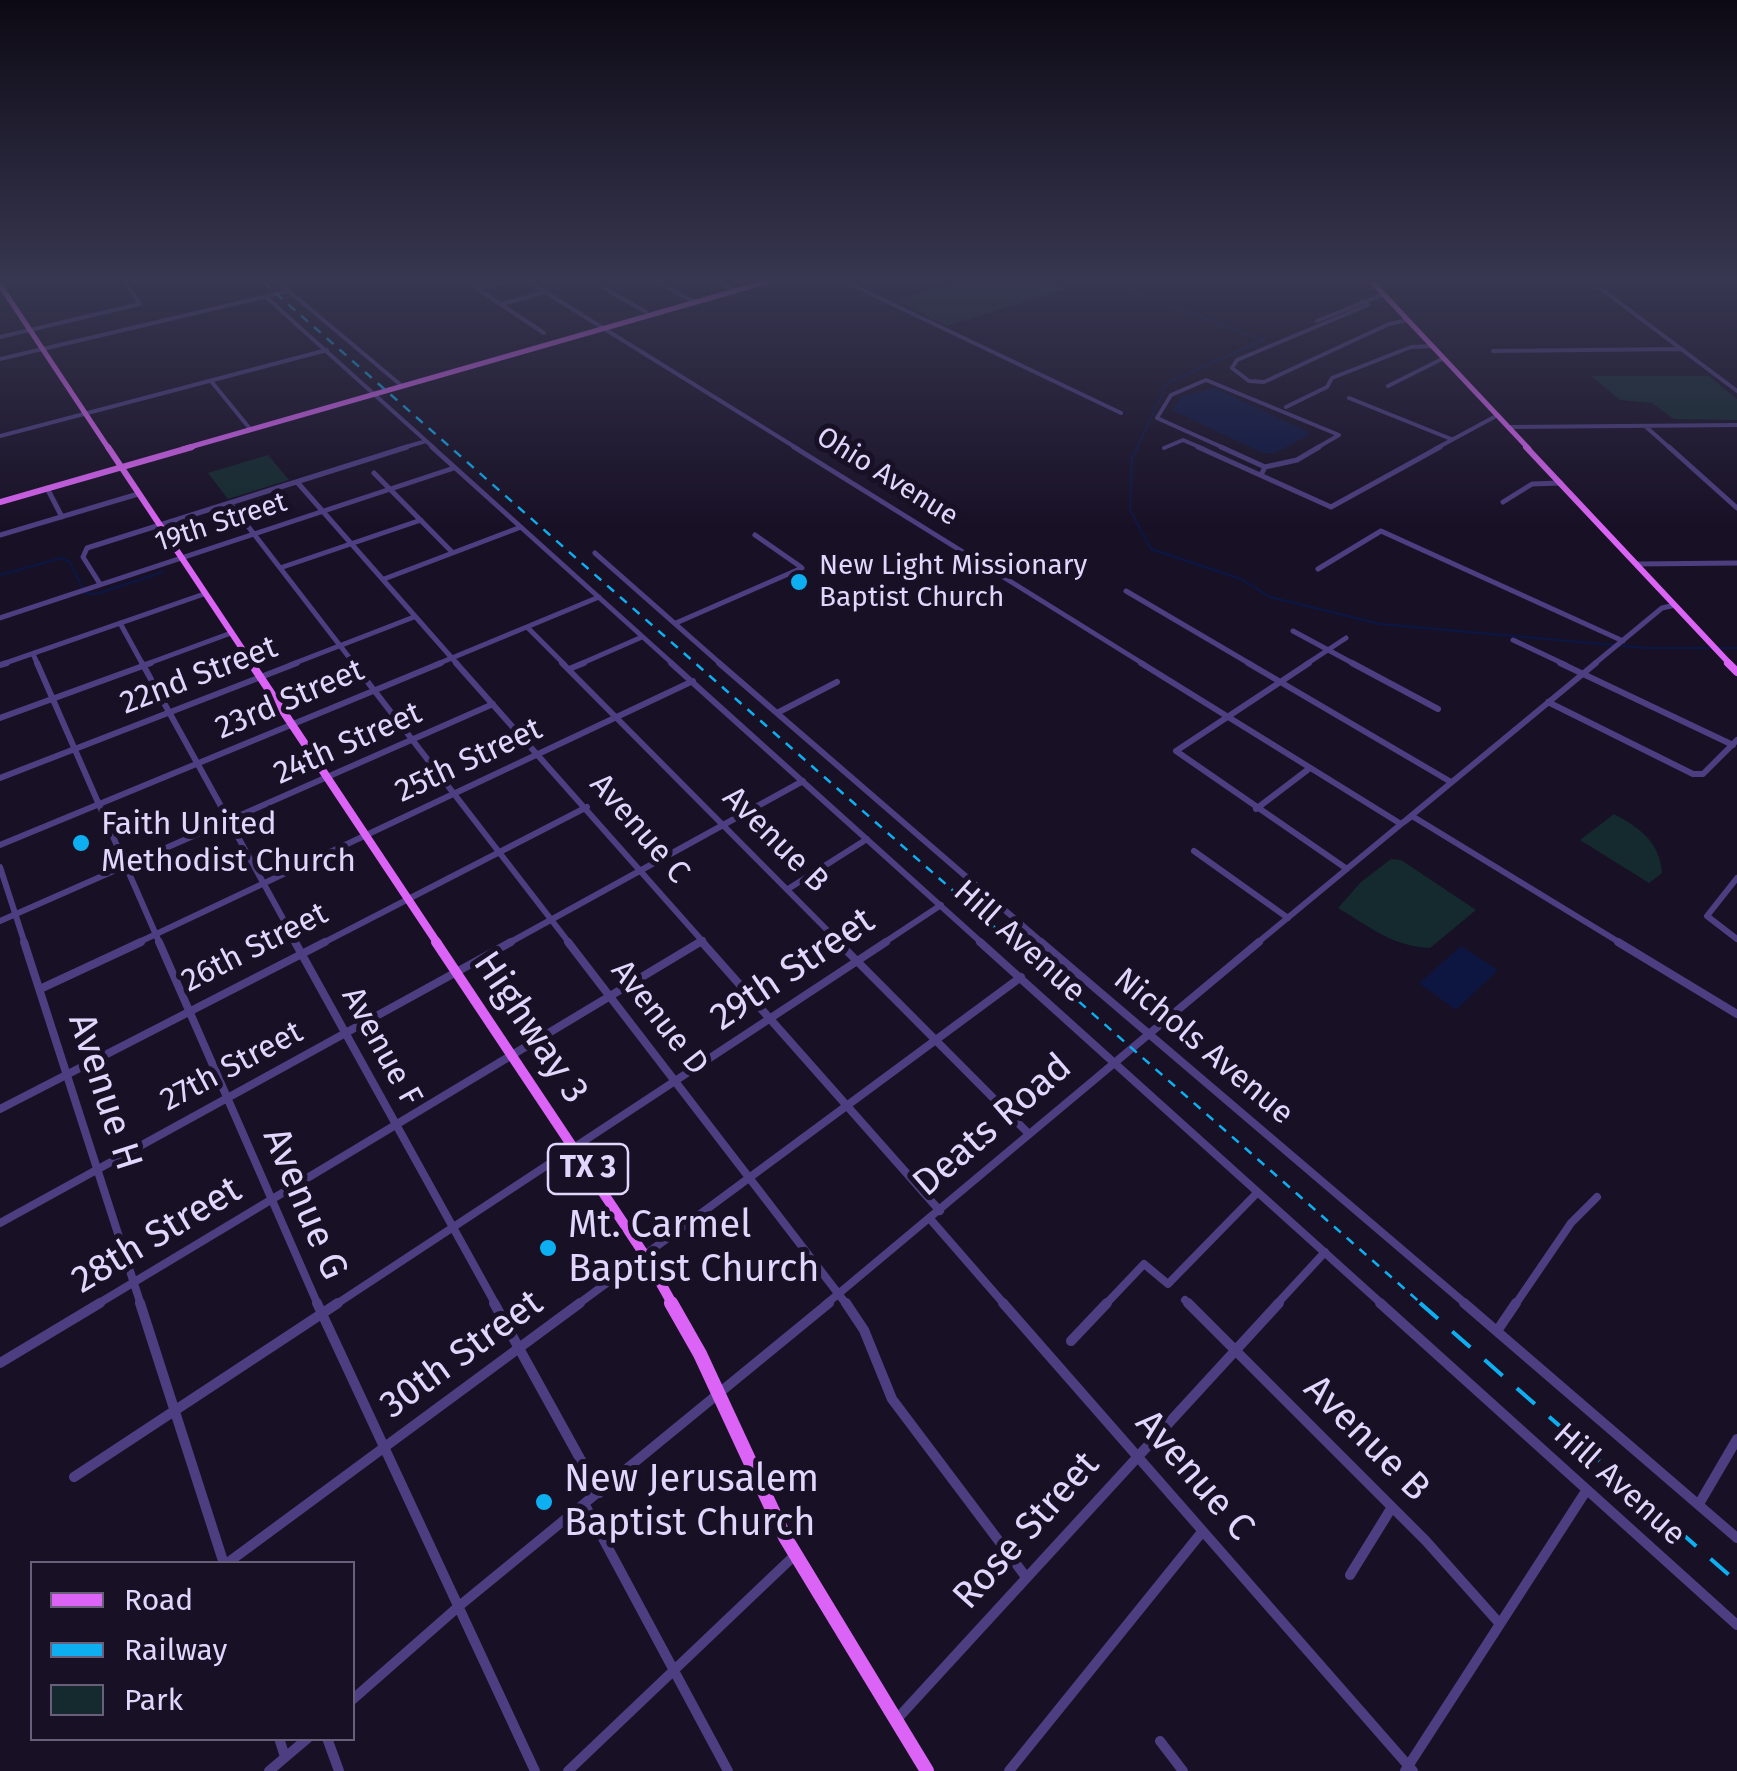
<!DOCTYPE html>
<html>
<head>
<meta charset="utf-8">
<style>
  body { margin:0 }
  #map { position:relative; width:1737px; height:1771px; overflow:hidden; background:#181025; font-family:"Fira Sans",sans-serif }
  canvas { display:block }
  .legend { position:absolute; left:30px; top:1561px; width:325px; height:180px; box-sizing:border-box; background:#181025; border:2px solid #695f7b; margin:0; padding:12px 18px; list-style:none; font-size:30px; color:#e2d6fd }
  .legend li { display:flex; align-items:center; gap:20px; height:50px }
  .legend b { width:50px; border:2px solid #695f7b }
</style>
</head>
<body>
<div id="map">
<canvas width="1737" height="1771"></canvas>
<ul class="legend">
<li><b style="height:12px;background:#db64f6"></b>Road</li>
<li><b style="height:12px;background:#0eaff1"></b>Railway</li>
<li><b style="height:28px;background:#142a2e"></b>Park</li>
</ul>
</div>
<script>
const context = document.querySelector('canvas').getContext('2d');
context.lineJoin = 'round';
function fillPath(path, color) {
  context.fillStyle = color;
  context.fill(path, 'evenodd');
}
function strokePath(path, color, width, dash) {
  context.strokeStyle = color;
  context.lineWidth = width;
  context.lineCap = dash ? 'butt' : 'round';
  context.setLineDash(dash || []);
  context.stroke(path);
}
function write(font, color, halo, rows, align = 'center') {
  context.font = font + ' "Fira Sans",sans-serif';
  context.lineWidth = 10;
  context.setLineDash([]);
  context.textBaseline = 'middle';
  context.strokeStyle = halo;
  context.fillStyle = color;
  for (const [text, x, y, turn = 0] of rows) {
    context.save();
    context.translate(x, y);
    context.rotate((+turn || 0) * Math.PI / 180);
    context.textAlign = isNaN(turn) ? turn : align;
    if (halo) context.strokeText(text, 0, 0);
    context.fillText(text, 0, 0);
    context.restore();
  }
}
fillPath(new Path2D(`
  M957,282H1049L1067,288L947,326L896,301Z
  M1591,376H1709L1737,399V420L1674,419L1652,403L1620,400Z
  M268,455L289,480L228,499L208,473Z
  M1614,814C1640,828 1660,842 1662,873L1649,883L1580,840Z
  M1391,859L1401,860L1476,910L1430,948C1394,947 1368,926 1338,908L1361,882Z`), '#142a2e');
fillPath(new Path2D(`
  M1215,388L1308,432L1309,435L1275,453H1263L1172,410L1182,396Z
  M1461,946L1498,970L1456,1010L1419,983Z`), '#0d1641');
strokePath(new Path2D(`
  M1132,290L1169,304
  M1172,306L1263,340L1167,383L1132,459L1130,510L1151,549L1241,579L1270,597L1380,624L1647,648H1711
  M0,575L61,558L70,562L82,587
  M84,593L96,594L163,572
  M1719,648H1737`), '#0d1641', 2.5);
strokePath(new Path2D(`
  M278,282L402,386
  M467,282L544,333
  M529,282L798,449
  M593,282L646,312
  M656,282L695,302
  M720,282L736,291
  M846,282L1121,413
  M478,288L503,282
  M1600,288L1737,391
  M266,297L435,449
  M1362,301L1368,305L1237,360L1232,368L1249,381L1264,382L1389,324L1408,320
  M502,304L546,292
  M1317,321L1384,294
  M0,337L140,304L125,282
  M1493,351L1682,349
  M0,359L289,291
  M211,381L251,430
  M1388,386L1444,358
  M1349,398L1451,439
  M1286,407L1327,387L1332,378L1411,347L1432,346
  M1645,426L1671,449
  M1509,427L1737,425
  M0,436L327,350
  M1164,448L1183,440L1204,449
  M399,449L426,441
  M1226,449L1157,418L1171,395L1206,380L1339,435L1315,449
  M1435,449L1498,415`), '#4d3e81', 4);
strokePath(new Path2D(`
  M432,447L674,665
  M794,447L1145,665
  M1198,447L1331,507L1440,447
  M1221,447L1265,467
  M1669,447L1737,508
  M1265,467L1297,460L1319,447
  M374,473L452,552
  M1261,475L1265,467
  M297,482L458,665
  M47,488L62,517
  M1503,502L1532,484L1561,483
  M230,503L355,665
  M0,535L138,494
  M755,535L801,567
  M595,553L722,665
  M1637,564L1737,563
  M280,568L421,520
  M1318,569L1381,531L1623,641
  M384,579L521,527
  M100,584L83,557L87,548L407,447
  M1126,591L1252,665
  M0,618L454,468
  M120,623L143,665
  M676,623L802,568
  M527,627L565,665
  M1293,631L1356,665
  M1513,640L1566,665
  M33,654L38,665
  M0,665L204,594
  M144,665L231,633
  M290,665L414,617
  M435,665L599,597
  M578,665L642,637
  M1305,665L1346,638
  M1593,665L1662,608L1675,605`), '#4d3e81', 5);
strokePath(new Path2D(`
  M37,663L160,944
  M142,663L297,944
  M353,663L570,944
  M456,663L705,944
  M562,663L841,944
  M671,663L983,944
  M719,663L1044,944
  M1141,663L1401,824L1412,816L1622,944
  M1248,663L1451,782
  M1309,663L1176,751L1347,869
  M1352,663L1438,709
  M1560,663L1733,745
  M0,665L7,663
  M569,669L584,663
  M1548,702L1693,774H1703L1737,740
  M777,713L837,682
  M0,718L151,663
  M0,778L297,663
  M1256,809L1310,768
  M0,845L441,663
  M1194,851L1288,918
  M0,867L25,944
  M1737,878L1707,916L1737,939
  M788,889L867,839
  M0,921L493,704
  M135,944L693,681
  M321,944L587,807
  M507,944L803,781
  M696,944L703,940
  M882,944L941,905
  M1256,944L1596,663`), '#4d3e81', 6);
strokePath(new Path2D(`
  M24,942L141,1305
  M159,942L318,1305
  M295,942L496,1305
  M568,942L847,1305
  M702,942L940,1211
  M838,942L1029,1134
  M980,942L1383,1305
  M1041,942L1467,1305
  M1618,942L1737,1014
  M40,989L141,942
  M0,1109L325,942
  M931,1220L1005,1305
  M0,1223L511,942
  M1185,1300L1190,1305
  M96,1305L700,942
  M335,1305L886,942
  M577,1305L1021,977
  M825,1305L1259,942
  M1105,1305L1144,1264L1168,1284L1256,1194
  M1276,1305L1325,1252
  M1515,1305L1571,1223L1597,1197`), '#4d3e81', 8);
strokePath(new Path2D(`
  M140,1303L224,1564
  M317,1303L535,1771
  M494,1303L599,1493
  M846,1303L864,1330L892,1399L1026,1577
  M1003,1303L1413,1771
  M1188,1303L1426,1541L1500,1624
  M1380,1303L1737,1625
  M1464,1303L1737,1538
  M1497,1331L1516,1303
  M1071,1341L1107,1303
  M0,1363L100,1303
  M74,1477L338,1303
  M1699,1504L1737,1439
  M585,1505L728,1771
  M226,1564L580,1303
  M1350,1575L1392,1507
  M352,1700L458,1607L829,1303
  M897,1719L1279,1303
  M279,1738L285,1757
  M327,1738L339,1771
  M1160,1741L1183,1771
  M269,1771L308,1738
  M568,1771L795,1555
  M1009,1771L1202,1532
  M1405,1771L1586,1491`), '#4d3e81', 10);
strokePath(new Path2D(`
  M1372,282L1529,449
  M0,285L109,449
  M183,449L766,282`), '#db64f6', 5);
strokePath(new Path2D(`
  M108,447L253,665
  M1526,447L1731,665
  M0,502L192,447`), '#db64f6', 6);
strokePath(new Path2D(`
  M251,663L438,944
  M1728,663L1737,672`), '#db64f6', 8);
strokePath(new Path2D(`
  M436,942L646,1257L673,1305`), '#db64f6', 10);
strokePath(new Path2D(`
  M671,1303L700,1354L785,1537L927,1771`), '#db64f6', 14);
strokePath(new Path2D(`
  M263,282L1423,1305`), '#0eaff1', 2.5, [9, 8]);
strokePath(new Path2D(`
  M1420,1303L1737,1582`), '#0eaff1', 4, [24, 19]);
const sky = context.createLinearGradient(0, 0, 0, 530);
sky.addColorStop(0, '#0d0914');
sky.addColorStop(0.53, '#373751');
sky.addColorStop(1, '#37375100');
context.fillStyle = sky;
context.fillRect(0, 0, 1737, 530);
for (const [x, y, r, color] of [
  [799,582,10,"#0eaff1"],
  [81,843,10,"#0eaff1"],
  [548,1248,10,"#0eaff1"],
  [544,1502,10,"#0eaff1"]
]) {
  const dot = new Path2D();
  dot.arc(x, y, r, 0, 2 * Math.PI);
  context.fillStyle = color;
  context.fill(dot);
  strokePath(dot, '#181025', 4);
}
write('28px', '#e2d6fd', '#181025', [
  ["Ohio Avenue",887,477,32],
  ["19th Street",221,523,-18]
]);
write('28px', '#e2d6fd', '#181025', [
  ["New Light Missionary",819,566],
  ["Baptist Church",819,598]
], 'left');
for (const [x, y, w] of [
  [588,1169,80]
]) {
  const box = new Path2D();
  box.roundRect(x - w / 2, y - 25, w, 50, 8);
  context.fillStyle = '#181025';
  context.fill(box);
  strokePath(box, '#e2d6fd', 2.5);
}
write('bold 30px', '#e2d6fd', null, [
  ["TX 3",588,1169]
]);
write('32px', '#e2d6fd', '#181025', [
  ["22nd Street",199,676,-21],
  ["23rd Street",290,700,-23],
  ["24th Street",348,744,-24],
  ["25th Street",469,761,-25],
  ["Avenue C",639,829,49],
  ["Avenue B",775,840,45],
  ["Hill Avenue",1019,942,42],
  ["26th Street",255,948,-27],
  ["Avenue D",659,1018,52],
  ["Avenue F",381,1047,61],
  ["Nichols Avenue",1203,1047,40],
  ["27th Street",232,1067,-28],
  ["Hill Avenue",1619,1485,42]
]);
write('32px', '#e2d6fd', '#181025', [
  ["Faith United",101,825],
  ["Methodist Church",101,862]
], 'left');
write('38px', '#e2d6fd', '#181025', [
  ["29th Street",793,970,-34],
  ["Highway 3",530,1028,56],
  ["Avenue H",104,1092,72],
  ["Deats Road",993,1126,-41],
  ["Avenue G",304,1204,67],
  ["28th Street",157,1236,-31],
  ["30th Street",462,1355,-36],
  ["Avenue B",1366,1439,45],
  ["Avenue C",1194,1476,49],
  ["Rose Street",1027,1531,-48]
]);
write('38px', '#e2d6fd', '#181025', [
  ["Mt. Carmel",568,1226],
  ["Baptist Church",568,1270],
  ["New Jerusalem",564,1480],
  ["Baptist Church",564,1524]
], 'left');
</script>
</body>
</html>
